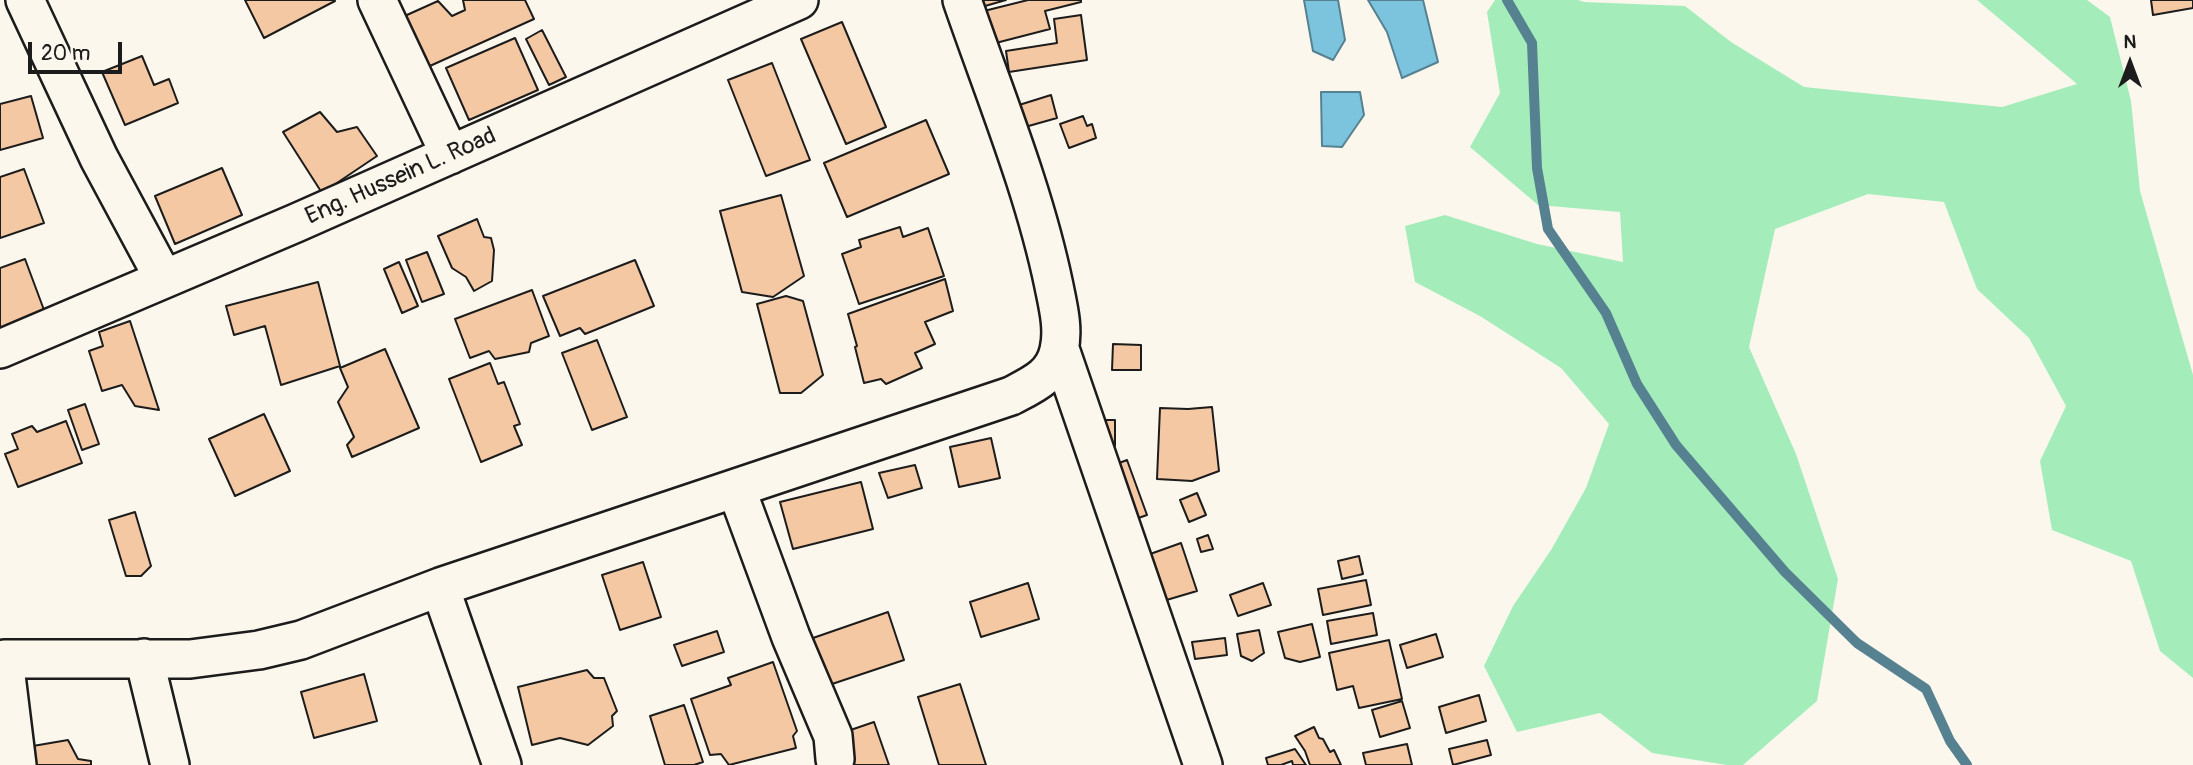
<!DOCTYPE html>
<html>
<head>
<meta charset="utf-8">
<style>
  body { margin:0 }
  #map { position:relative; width:2193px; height:765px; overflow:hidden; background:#fbf7ec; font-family:Pangolin,sans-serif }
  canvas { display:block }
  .north { position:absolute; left:2095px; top:28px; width:70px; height:70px; -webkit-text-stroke:5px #fbf7ec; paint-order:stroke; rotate:0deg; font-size:19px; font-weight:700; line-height:28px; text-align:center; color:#1c1c1c }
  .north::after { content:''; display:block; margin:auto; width:24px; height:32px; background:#1c1c1c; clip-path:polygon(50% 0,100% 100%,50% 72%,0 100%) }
  .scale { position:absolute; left:28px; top:42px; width:94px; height:32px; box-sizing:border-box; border:4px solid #1c1c1c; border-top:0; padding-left:9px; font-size:21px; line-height:24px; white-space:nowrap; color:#1c1c1c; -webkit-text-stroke:5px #fbf7ec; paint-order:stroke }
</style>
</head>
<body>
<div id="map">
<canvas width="2193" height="765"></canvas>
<div class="north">N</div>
<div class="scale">20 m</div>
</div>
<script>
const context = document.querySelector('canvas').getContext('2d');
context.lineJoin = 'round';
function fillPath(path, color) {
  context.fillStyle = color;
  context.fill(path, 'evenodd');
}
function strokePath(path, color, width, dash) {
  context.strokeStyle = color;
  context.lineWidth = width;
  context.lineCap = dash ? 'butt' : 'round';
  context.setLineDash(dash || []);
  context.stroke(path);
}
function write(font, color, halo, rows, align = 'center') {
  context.font = font + ' Pangolin,sans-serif';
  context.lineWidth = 5;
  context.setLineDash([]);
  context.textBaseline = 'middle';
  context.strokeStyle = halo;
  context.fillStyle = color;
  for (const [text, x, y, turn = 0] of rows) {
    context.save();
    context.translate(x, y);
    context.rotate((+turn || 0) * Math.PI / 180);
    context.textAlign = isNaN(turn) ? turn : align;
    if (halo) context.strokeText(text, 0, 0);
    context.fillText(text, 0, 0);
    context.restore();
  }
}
fillPath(new Path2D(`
  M1495,0H1578L1584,2L1685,6L1731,42L1804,87L2002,107L2077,84L1977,0H2087L2110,17L2131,101L2140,191L2193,375V678L2160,651L2131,561L2052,530L2040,461L2066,406L2029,338L1977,289L1944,202L1868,194L1775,229L1749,347L1796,454L1838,579L1817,701L1743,765H1727L1652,753L1600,713L1517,732L1484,666L1513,606L1551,550L1586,488L1609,424L1561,368L1480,316L1415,282L1405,226L1445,215L1537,244L1623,262L1620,212L1538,205L1470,147L1500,93L1487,12Z`), '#a4edbb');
const water = new Path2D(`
  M1304,0H1338L1345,40L1333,60L1313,51Z
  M1368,0H1423L1438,62L1402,78L1387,32Z
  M1321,92H1360L1364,115L1342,147L1322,146Z`);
fillPath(water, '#7cc4dd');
strokePath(water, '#568190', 2);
strokePath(new Path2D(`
  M1507,0L1532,43L1537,168L1548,229L1606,313L1637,384L1676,445L1785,572L1857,643L1926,689L1950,741L1967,765`), '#568190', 10);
const building = new Path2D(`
  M245,0H334L335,1L264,38Z
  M463,0H525L534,19L421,70L398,19L438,1L452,16L465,10Z
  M976,0H1006L978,8Z
  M1028,0H1081V2L1045,11L1050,29L988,45L980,12Z
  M2151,0H2193V8L2153,15Z
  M1081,15L1087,60L1009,72L1006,51L1057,43L1054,19Z
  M842,22L886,127L846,144L801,39Z
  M542,30L566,77L549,85L526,39Z
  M515,38L538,90L469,120L446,68Z
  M142,56L154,85L169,79L178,103L125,125L102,72Z
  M772,63L810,160L766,176L728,80Z
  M1051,95L1057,118L1025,127L1019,105Z
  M31,96L43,138L0,150V104Z
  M320,112L337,132L357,127L377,156L322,193L283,132Z
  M1083,116L1087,126L1092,124L1096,138L1069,148L1060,124Z
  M926,120L949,174L847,217L824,163Z
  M222,168L242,215L175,244L155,196Z
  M24,169L44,223L0,238V177Z
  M781,195L804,276L773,297L742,292L720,211Z
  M477,219L484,237L491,238L494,250L492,281L474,291L466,277L452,268L438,236Z
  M900,227L903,237L928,228L944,276L859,304L842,254L861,247L859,240Z
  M427,252L444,294L422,302L406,260Z
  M25,259L44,310L27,327L0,330V268Z
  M635,260L654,306L585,334L580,328L560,336L543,296Z
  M399,262L418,306L402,313L384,269Z
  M945,279L953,311L925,322L935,344L915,353L922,368L886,384L881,379L864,383L855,347L857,346L848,314Z
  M318,282L340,366L281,385L265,326L234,335L226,306Z
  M532,290L549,336L531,343L529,352L495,359L489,351L470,358L455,319Z
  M786,296L803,301L823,375L801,393H780L757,304Z
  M130,321L159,410L135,406L122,385L102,391L89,351L103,346L99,332Z
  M597,340L627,417L592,430L562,353Z
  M1113,344L1141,345V370H1112Z
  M385,349L419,428L352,457L347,445L354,437L338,402L348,387L340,368Z
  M490,363L498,384L504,382L520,424L514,426L522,445L481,462L449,379Z
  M85,404L99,444L82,450L68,410Z
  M1212,407L1219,471L1192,481L1157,479L1160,408L1188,409Z
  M264,414L290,471L235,496L209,439Z
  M1097,420H1115V446H1097Z
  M66,421L82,463L18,487L5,454L18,449L12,434L32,426L37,432Z
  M991,438L1000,478L959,487L950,447Z
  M1127,460L1147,515L1127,522L1106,468Z
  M915,465L922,488L888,498L879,473Z
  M861,482L873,529L793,549L780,502Z
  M1197,493L1206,515L1189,522L1180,500Z
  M135,512L151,566L141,576H126L109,520Z
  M1208,535L1213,549L1201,552L1197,539Z
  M1181,543L1197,591L1153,604L1139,558Z
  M1359,556L1363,574L1342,579L1338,561Z
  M643,562L661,617L620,630L602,575Z
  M1366,580L1371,605L1323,615L1318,589Z
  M1028,583L1039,619L981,637L970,602Z
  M1263,583L1271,605L1238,616L1230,595Z
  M888,612L904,660L829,685L813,638Z
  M1373,613L1377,635L1331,644L1327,621Z
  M1312,624L1320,657L1300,662L1285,658L1278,632Z
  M1259,630L1264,653L1252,661L1241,656L1237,634Z
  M717,631L724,652L682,666L674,645Z
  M1436,634L1443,657L1407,668L1400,645Z
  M1225,638L1227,655L1195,659L1192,642Z
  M1389,640L1402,699L1359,708L1353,686L1337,690L1329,653Z
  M773,662L797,731L793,736L796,748L729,765L721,754L710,755L691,699L731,685L728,678Z
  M587,670L594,678H604L617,711L612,716L613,726L588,745L560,738L532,745L518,687Z
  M364,674L377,721L314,738L301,692Z
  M960,684L986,765H939L918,697Z
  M1479,695L1486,721L1446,733L1439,707Z
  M1402,701L1410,728L1380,737L1372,710Z
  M684,705L703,762L694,765H665L650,716Z
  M874,722L889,765H843L833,736Z
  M1314,727L1319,738L1323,739L1330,752L1334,750L1341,765H1310L1305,751L1295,736Z
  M68,740L78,759L91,761V765H30L27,747Z
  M1487,740L1491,755L1453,765L1449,749Z
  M1407,744L1412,765H1366L1363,753Z
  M1295,749L1306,765H1293L1292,761L1281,765H1268L1266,758Z`);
fillPath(building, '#f5c8a4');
strokePath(building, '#1c1c1c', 2);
const street = new Path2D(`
  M25,0L99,158L164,279
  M377,0L450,155
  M0,349L296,223L799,0
  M1060,349L1203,765
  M736,488L791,637L833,736L835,759
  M144,658L170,765
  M17,765L4,659H190L259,650L301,640L440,587
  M502,765L440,587L1011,396C1032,385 1054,376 1059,350C1064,329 1058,306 1054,286C1034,189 994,93 962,0`);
strokePath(street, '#1c1c1c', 42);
strokePath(street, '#fbf7ec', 37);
write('24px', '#1c1c1c', '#fbf7ec', [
  ["Eng. Hussein L. Road",401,177,-24]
]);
</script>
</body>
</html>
